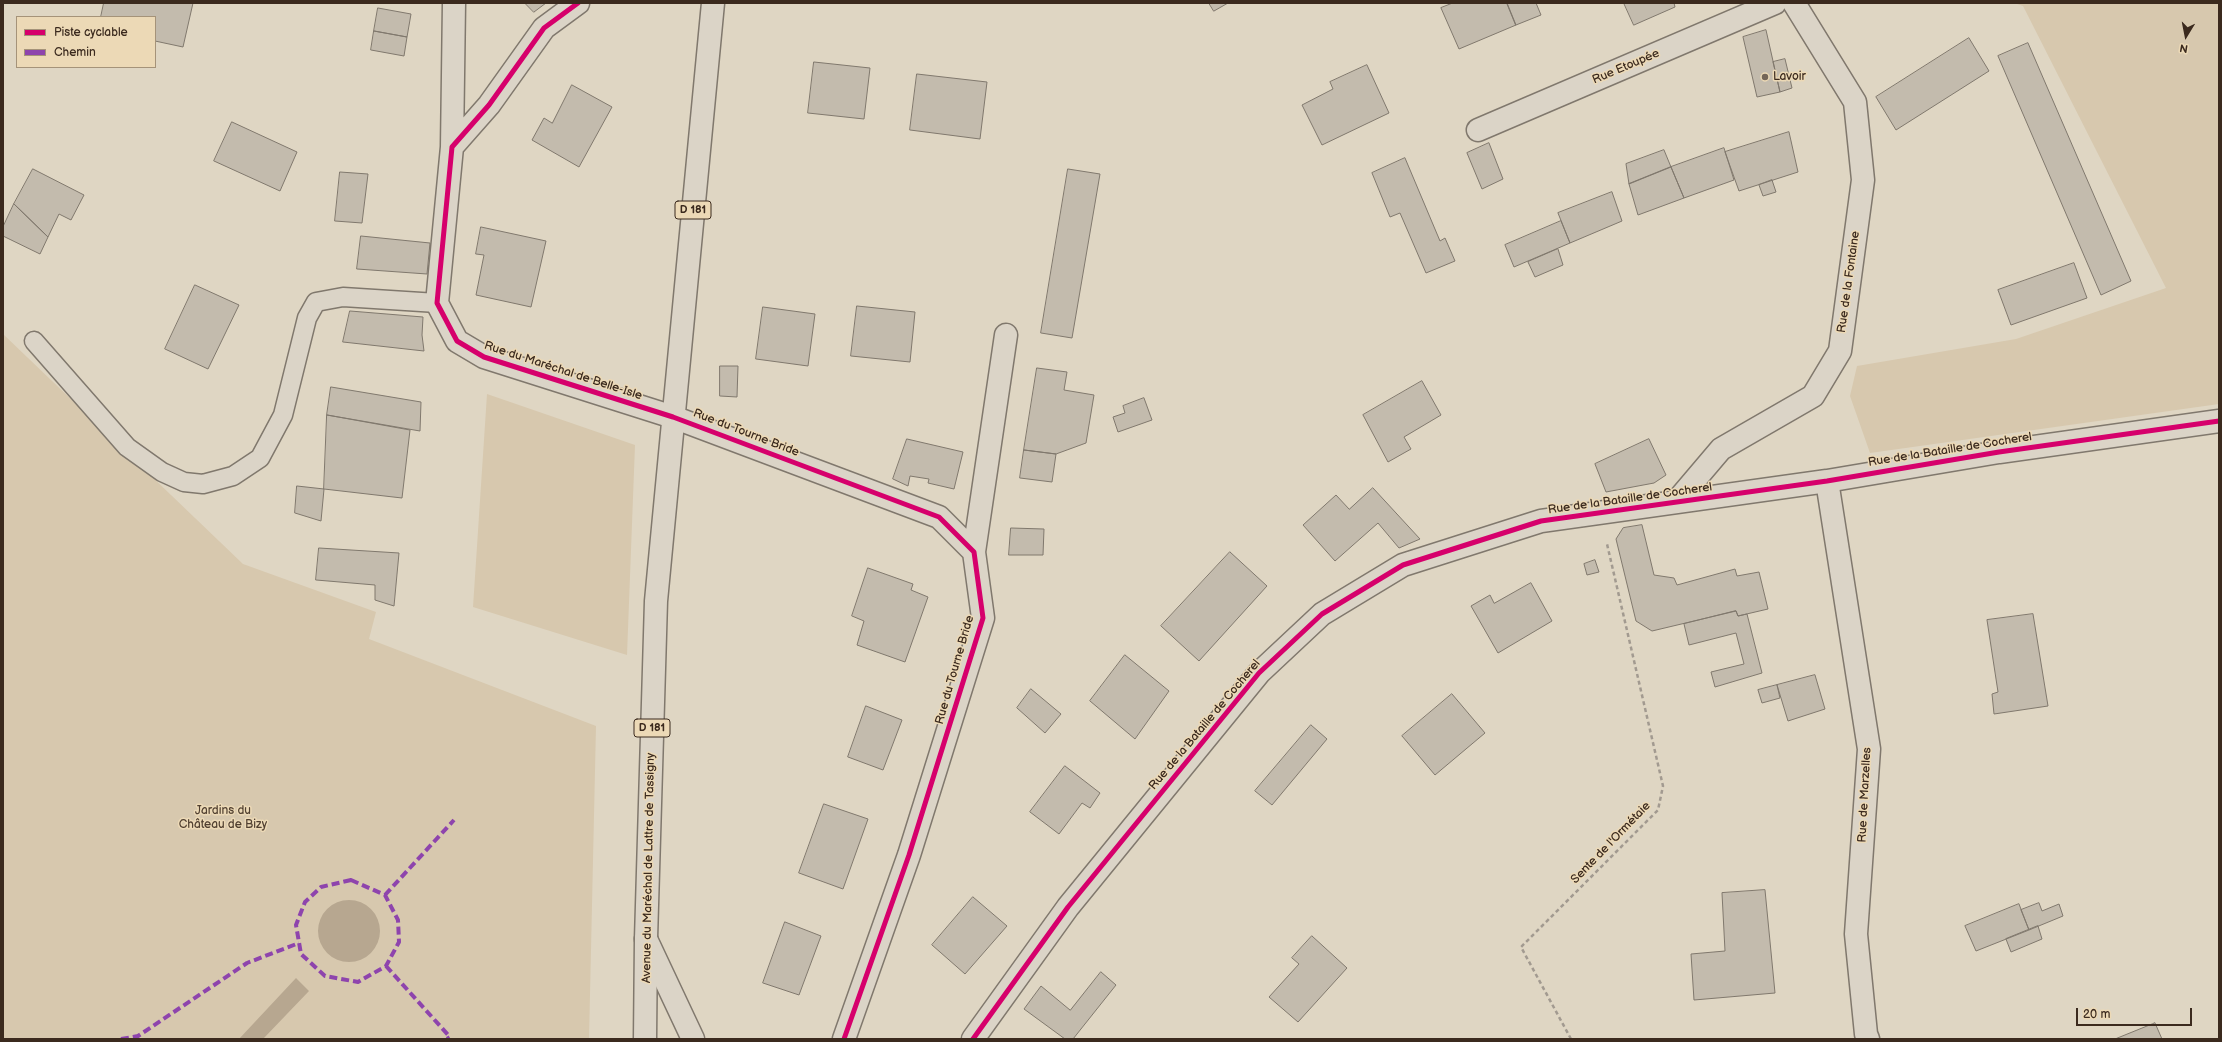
<!DOCTYPE html>
<html>
<head>
<meta charset="utf-8">
<style>
  body { margin:0 }
  #map { position:relative; width:2222px; height:1042px; overflow:hidden; background:#dfd6c3; font-family:"Balsamiq Sans",sans-serif }
  canvas { display:block }
  .frame { position:absolute; inset:0; border:4px solid #3b2a1e; pointer-events:none }
  .legend { position:absolute; left:16px; top:16px; width:140px; height:52px; box-sizing:border-box; background:#ecd9b6; border:1px solid #a59379; margin:0; padding:5px 7px; list-style:none; font-size:12px; color:#3b2a1e }
  .legend li { display:flex; align-items:center; gap:8px; height:20px }
  .legend b { width:20px; border:1px solid #a59379 }
  .north { position:absolute; left:2166px; top:16px; width:40px; height:40px; -webkit-text-stroke:3px #ecd9b6; paint-order:stroke; rotate:190deg; font-size:11px; font-weight:700; line-height:16px; text-align:center; color:#3b2a1e }
  .north::after { content:''; display:block; margin:auto; width:14px; height:18px; background:#3b2a1e; clip-path:polygon(50% 0,100% 100%,50% 72%,0 100%) }
  .scale { position:absolute; left:2076px; top:1008px; width:116px; height:18px; box-sizing:border-box; border:2px solid #3b2a1e; border-top:0; padding-left:5px; font-size:12px; line-height:14px; white-space:nowrap; color:#3b2a1e; -webkit-text-stroke:3px #ecd9b6; paint-order:stroke }
</style>
</head>
<body>
<div id="map">
<canvas width="2222" height="1042"></canvas>
<div class="frame"></div>
<ul class="legend">
<li><b style="height:5px;background:#d6006c"></b>Piste cyclable</li>
<li><b style="height:5px;background:#8e44ad"></b>Chemin</li>
</ul>
<div class="north">N</div>
<div class="scale">20 m</div>
</div>
<script>
const context = document.querySelector('canvas').getContext('2d');
context.lineJoin = 'round';
function fillPath(path, color) {
  context.fillStyle = color;
  context.fill(path, 'evenodd');
}
function strokePath(path, color, width, dash) {
  context.strokeStyle = color;
  context.lineWidth = width;
  context.lineCap = dash ? 'butt' : 'round';
  context.setLineDash(dash || []);
  context.stroke(path);
}
function write(font, color, halo, rows, align = 'center') {
  context.font = font + ' "Balsamiq Sans",sans-serif';
  context.lineWidth = 3;
  context.setLineDash([]);
  context.textBaseline = 'middle';
  context.strokeStyle = halo;
  context.fillStyle = color;
  for (const [text, x, y, turn = 0] of rows) {
    context.save();
    context.translate(x, y);
    context.rotate((+turn || 0) * Math.PI / 180);
    context.textAlign = isNaN(turn) ? turn : align;
    if (halo) context.strokeText(text, 0, 0);
    context.fillText(text, 0, 0);
    context.restore();
  }
}
fillPath(new Path2D(`
  M2014,3H2219V404L1870,453L1850,396L1857,366L2016,339L2166,288L2023,6Z
  M3,334L243,564L376,612L369,639L596,726L589,1039H3Z
  M487,394L635,445L627,655L473,607Z`), '#d7c8ae');
fillPath(new Path2D(`
  M318 931a31 31 0 1 1 62 0a31 31 0 1 1-62 0Z
  M296,978L309,991L263,1039H239Z`), '#b7a790');
const building = new Path2D(`
  M104,3H193L183,47L155,41V17H101Z
  M525,3H546L534,12Z
  M1209,3H1228L1214,11Z
  M1453,3H1507L1516,25L1459,49L1441,8Z
  M1507,3H1536L1541,15L1516,25Z
  M1624,3H1674L1675,7L1634,25Z
  M378,8L411,14L407,37L374,31Z
  M1766,30L1780,92L1757,97L1743,37Z
  M374,31L407,37L404,56L371,50Z
  M1969,38L1989,71L1896,130L1876,97Z
  M2028,43L2131,281L2101,295L1998,56Z
  M1785,59L1792,88L1780,92L1773,62Z
  M814,62L870,68L864,119L808,113Z
  M1367,65L1389,113L1322,145L1302,105L1333,89L1330,82Z
  M917,74L987,82L980,139L910,130Z
  M572,85L612,107L579,167L532,140L544,118L552,123Z
  M232,122L297,152L280,191L214,161Z
  M1789,132L1798,172L1739,191L1725,152Z
  M1489,143L1503,179L1482,189L1467,153Z
  M1724,148L1734,180L1684,198L1671,167Z
  M1664,150L1671,167L1629,184L1626,164Z
  M1405,158L1440,241L1445,238L1455,261L1426,273L1400,213L1390,217L1372,173Z
  M1671,167L1684,198L1638,215L1629,184Z
  M33,169L84,195L71,220L59,214L48,237L14,204Z
  M1068,169L1100,174L1072,338L1041,333Z
  M340,172L368,174L362,223L335,221Z
  M1772,180L1776,192L1763,196L1759,185Z
  M1612,192L1622,221L1570,243L1558,213Z
  M14,204L48,237L40,254L3,236V227Z
  M1561,221L1570,243L1514,267L1505,245Z
  M481,227L546,241L531,307L476,295L484,255L476,254Z
  M361,236L430,243L427,274L357,269Z
  M1558,249L1563,265L1535,277L1528,262Z
  M2074,263L2087,298L2011,325L1998,290Z
  M195,285L239,305L208,369L165,349Z
  M857,306L915,312L910,362L851,356Z
  M763,307L815,314L808,366L756,359Z
  M350,311L423,317L422,335L424,351L343,342Z
  M720,366H738L737,397L720,396Z
  M1037,368L1067,372L1064,390L1094,395L1086,443L1056,454L1024,450Z
  M1422,381L1441,415L1404,437L1411,449L1388,462L1363,415Z
  M331,387L421,402L420,431L327,415Z
  M1144,398L1152,420L1118,432L1113,417L1125,413L1123,406Z
  M327,415L410,430L402,498L324,489Z
  M907,439L963,452L954,489L928,483L929,479L910,476L908,486L893,479Z
  M1649,439L1666,475L1654,483L1606,492L1595,464Z
  M1024,450L1056,454L1052,482L1020,478Z
  M297,486L324,489L321,521L295,513Z
  M1373,488L1420,539L1399,548L1378,523L1335,561L1303,525L1336,495L1349,509Z
  M1642,525L1654,575L1674,578L1677,585L1735,569L1737,576L1759,572L1768,609L1738,616L1736,611L1652,631L1636,621L1616,539L1623,528Z
  M1011,528L1044,529L1043,555H1009Z
  M319,548L399,553L394,606L375,600V585L316,580Z
  M1230,552L1267,586L1199,661L1161,626Z
  M1595,560L1599,572L1587,575L1584,564Z
  M868,568L913,584L911,590L928,597L905,662L857,645L864,621L852,616Z
  M1531,583L1552,621L1498,653L1471,606L1490,595L1494,603Z
  M1736,611L1738,616L1747,614L1762,673L1715,687L1711,672L1744,664L1736,633L1689,645L1684,624Z
  M2033,614L2048,706L1994,714L1992,694L1998,692L1987,620Z
  M1125,655L1169,691L1135,739L1090,701Z
  M1815,675L1825,709L1788,721L1777,685Z
  M1777,685L1780,698L1762,703L1758,690Z
  M1031,689L1061,714L1045,733L1017,708Z
  M1452,694L1485,733L1435,775L1402,736Z
  M866,706L902,720L883,770L848,757Z
  M1311,725L1327,739L1272,805L1255,791Z
  M1065,766L1100,793L1090,808L1082,803L1059,834L1030,812Z
  M824,804L868,819L843,889L799,873Z
  M1765,890L1775,993L1694,1000L1691,954L1725,951L1722,893Z
  M973,897L1007,926L965,974L932,945Z
  M2039,903L2042,911L2059,904L2063,916L2029,930L2021,910Z
  M2019,904L2029,930L1976,951L1965,926Z
  M785,922L821,936L799,995L763,983Z
  M2038,926L2042,939L2011,952L2006,939Z
  M1312,936L1347,968L1298,1022L1269,997L1299,964L1292,958Z
  M1101,972L1116,985L1073,1039H1065L1024,1009L1041,986L1070,1010Z
  M2155,1023L2162,1039H2115L2152,1024Z`);
fillPath(building, '#c3bbad');
strokePath(building, '#80786d', 1);
const lane = new Path2D(`
  M34,341L127,447L162,472L184,482L203,484L233,476L260,458L283,415L307,318L316,302L343,297L437,303`);
const street = new Path2D(`
  M578,3L544,28L489,105L452,147L437,303L457,341L484,357L673,417L939,517L974,552L983,618L909,855L844,1039
  M1478,130L1775,3
  M452,147L454,3
  M1827,481L1869,749L1856,934L1866,1034L1868,1039
  M1676,502L1721,449L1813,396L1840,351L1863,180L1855,102L1794,3
  M974,552L1006,335
  M646,939L693,1039
  M973,1039L1068,907L1259,673L1322,614L1403,565L1541,521L1827,481L1999,452L2219,421`);
const primary = new Path2D(`
  M645,1039L646,939L656,601L713,3`);
strokePath(lane, '#80786d', 21);
strokePath(street, '#80786d', 25);
strokePath(primary, '#80786d', 25);
strokePath(new Path2D(`
  M1571,1039L1521,947L1658,810L1663,786L1607,544`), '#a29a90', 2.5, [4, 3]);
strokePath(lane, '#dbd4c7', 18);
strokePath(street, '#dbd4c7', 22);
strokePath(primary, '#dbd4c7', 22);
strokePath(new Path2D(`
  M351,880L385,895L398,920L399,942L386,966L358,982L325,976L301,954L296,925L305,902L321,887Z
  M385,895L454,820
  M386,966L450,1037L447,1039
  M121,1039L138,1036L247,963L299,943`), '#8e44ad', 4, [8, 4]);
strokePath(new Path2D(`
  M578,3L544,28L489,105L452,147L437,303L457,341L484,357L673,417L939,517L974,552L983,618L909,855L844,1039
  M973,1039L1068,907L1259,673L1322,614L1403,565L1541,521L1827,481L1999,452L2219,421`), '#d6006c', 5);
for (const [x, y, r, color] of [
  [1765,77,4,"#746658"]
]) {
  const dot = new Path2D();
  dot.arc(x, y, r, 0, 2 * Math.PI);
  context.fillStyle = color;
  context.fill(dot);
  strokePath(dot, '#ecd9b6', 1.5);
}
for (const [x, y, w] of [
  [693,210,36],
  [652,728,36]
]) {
  const box = new Path2D();
  box.roundRect(x - w / 2, y - 9, w, 18, 3);
  context.fillStyle = '#ecd9b6';
  context.fill(box);
  strokePath(box, '#3b2a1e', 1);
}
write('bold 11px', '#3b2a1e', null, [
  ["D 181",693,210],
  ["D 181",652,728]
]);
write('12px', '#3b2a1e', '#ecd9b6', [
  ["Rue Etoupée",1626,67,-23],
  ["Rue de la Fontaine",1849,282,-82],
  ["Rue du Maréchal de Belle-Isle",563,371,18],
  ["Rue du Tourne Bride",746,433,21],
  ["Rue de la Bataille de Cocherel",1950,450,-9],
  ["Rue de la Bataille de Cocherel",1630,499,-8],
  ["Rue du Tourne Bride",955,670,-74],
  ["Rue de la Bataille de Cocherel",1205,725,-50],
  ["Rue de Marzelles",1865,795,-87],
  ["Sente de l'Ormétaie",1611,843,-46],
  ["Avenue du Maréchal de Lattre de Tassigny",649,868,-89]
]);
write('12px', '#3b2a1e', '#ecd9b6', [
  ["Lavoir",1773,77]
], 'left');
write('12px', '#514031', '#ecd9b6', [
  ["Jardins du",223,811],
  ["Château de Bizy",223,825]
]);
</script>
</body>
</html>
